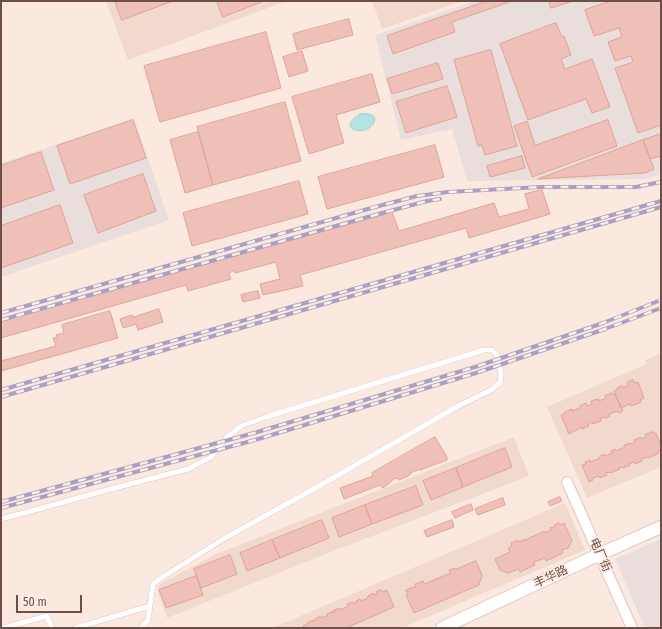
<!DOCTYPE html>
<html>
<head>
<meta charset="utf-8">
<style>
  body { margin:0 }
  #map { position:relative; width:662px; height:629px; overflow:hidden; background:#fbe9df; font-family:"Fira Sans Condensed",sans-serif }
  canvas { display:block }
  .frame { position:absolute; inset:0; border:2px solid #6f4d48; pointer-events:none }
  .scale { position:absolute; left:16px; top:595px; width:66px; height:18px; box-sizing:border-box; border:2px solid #6f4d48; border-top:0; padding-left:5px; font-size:12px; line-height:14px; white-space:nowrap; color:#6f4d48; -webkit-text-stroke:3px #feeee5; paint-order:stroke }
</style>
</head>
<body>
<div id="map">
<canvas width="662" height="629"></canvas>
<div class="frame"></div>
<div class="scale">50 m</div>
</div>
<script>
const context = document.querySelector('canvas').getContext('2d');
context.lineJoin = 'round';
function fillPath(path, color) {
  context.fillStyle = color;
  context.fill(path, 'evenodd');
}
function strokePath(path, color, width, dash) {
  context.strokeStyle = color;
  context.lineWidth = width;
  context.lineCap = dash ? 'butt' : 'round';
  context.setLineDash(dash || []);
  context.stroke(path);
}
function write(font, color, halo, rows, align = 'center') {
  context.font = font + ' "Fira Sans Condensed","Noto Sans SC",sans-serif';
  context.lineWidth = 3;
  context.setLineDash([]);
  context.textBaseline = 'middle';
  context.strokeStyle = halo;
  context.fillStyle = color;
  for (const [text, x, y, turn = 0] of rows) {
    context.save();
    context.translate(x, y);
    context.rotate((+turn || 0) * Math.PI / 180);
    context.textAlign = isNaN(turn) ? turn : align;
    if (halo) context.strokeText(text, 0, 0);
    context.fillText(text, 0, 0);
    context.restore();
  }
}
fillPath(new Path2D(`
  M106,1H287L128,60Z
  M372,1H462L382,29Z
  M661,353V467L587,498L547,407L647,364L645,360Z
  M514,437L529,476L336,550L167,618L158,592V585L216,554Z
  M565,503L585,550L402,628H272Z`), '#f2d9ce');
fillPath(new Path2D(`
  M475,1H661V174L646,179L467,181L452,129L401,140L375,35Z
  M134,118L169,220L1,277V163Z
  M661,539V628H645L615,559Z`), '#e9dedb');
const water = new Path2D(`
  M360,114C366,113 371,113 375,118C375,127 364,133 355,130C344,126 354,117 360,114Z`);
fillPath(water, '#b5e2de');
strokePath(water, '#9cd4ce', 1);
const building = new Path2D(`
  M115,1H173L122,20Z
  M217,1H264L223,17Z
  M487,1H512L452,22L455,32L393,54L387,36Z
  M549,1H573L551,8Z
  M611,1H661V125L638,133L615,68L633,62L631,56L615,61L608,42L622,37L619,28L594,36L585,10Z
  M349,19L353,35L297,50L293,34Z
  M556,23L562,37L564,36L571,55L561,59L565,69L592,59L610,107L592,113L586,99L528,120L500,44Z
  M266,32L281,88L160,122L144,66Z
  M491,50L517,146L485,155L482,145L478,146L454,60Z
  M302,51L308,71L289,77L283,57Z
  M438,63L443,79L392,94L387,79Z
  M372,74L380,102L336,115L344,143L309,154L292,97Z
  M447,86L457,117L406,133L396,102Z
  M285,102L301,161L213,185L197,127Z
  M133,120L146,158L70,184L57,146Z
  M608,120L617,146L532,177L514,126L527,121L535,145Z
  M198,132L213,185L185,193L170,140Z
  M661,134V156L650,159L643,140Z
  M643,140L654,169L645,173L538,179Z
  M435,145L444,177L327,209L318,177Z
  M41,152L54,190L1,208V166Z
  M522,156L525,168L490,177L487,166Z
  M143,174L156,211L98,233L84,195Z
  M299,181L308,214L192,246L183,213Z
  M542,190L550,214L469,238L466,228L300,275L303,286L263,295L260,284L280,279L276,262L235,273V270L229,273L231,279L188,291L186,285L1,338V321L392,212L399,231L494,203L499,217L529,209L525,194Z
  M60,205L73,243L1,268V226Z
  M258,291L260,298L243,302L241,295Z
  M159,309L163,322L138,330L136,324L123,328L120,319L132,315L133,317Z
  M110,311L118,338L1,371V361L56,346L53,338L57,337L56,335L64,333L62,325Z
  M633,380L634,383L638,382L644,398L640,400L641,402L631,406L630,404L621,408L614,391L617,390V388L622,385L623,388L628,385L627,383Z
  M612,393L613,395L615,394L623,411L619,413L618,411L609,414L610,416L606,418L605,417L600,419L601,421L593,424L592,422L588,424L589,426L582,429V427L569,434L561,415L565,413V412L572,409V411L580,408V406L586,403L587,406L592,404L591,401L598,399L599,401L606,398L605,396Z
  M653,432L654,434L656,433L661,446V450L658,451L659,453L648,458V457L641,459L642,461L635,464L634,462L629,464L630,465L623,468L622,467L619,468L620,469L610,473L609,472L606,473L607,475L600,478L599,476L593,478V480L589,482L582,465L586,464L585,462L590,460V462L600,458V456L604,454L605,456L612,453L611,451L615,449L616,451L625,447L624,445L630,443L631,444L635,442L634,440L641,437L642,439L646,437L645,435Z
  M435,437L447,457V460L420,470V469L410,473V475L399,480L398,478L394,479L383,488L380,485L344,499L340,488L373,476L372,473Z
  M505,448L512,467L463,487L456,468Z
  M456,468L463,487L431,500L423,481Z
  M416,486L423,505L372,524L365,505Z
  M560,497L562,501L550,506L548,502Z
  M503,498L505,505L478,515L475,509Z
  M471,504L473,510L455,518L452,512Z
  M365,505L372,524L339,537L332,518Z
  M322,520L329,538L280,558L272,540Z
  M452,520L454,527L427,537L424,531Z
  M559,523L560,525L564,523L572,541L568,548L562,550L563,553L546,561L545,558L534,562L535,565L520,572L519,569L508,573L500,570L495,559L510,552L508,548L512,546L511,543L518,540L519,542L525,539L526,541L527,540V539L545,531V533L551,530L550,528L556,526L555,525Z
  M272,540L280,558L247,571L240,553Z
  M230,555L237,574L201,588L194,569Z
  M476,561L482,575L479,585L414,613L406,595L408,594L406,590L416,586L415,584L423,581L424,584L451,573L449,570L455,568L456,569Z
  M196,576L203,595L166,608L159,590Z
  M381,590L382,592L387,590L394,607L346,628H304L303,626L307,624V623L313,620V621H315V619L320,616L321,618L328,615L327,614L333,611V613L335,612L334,610L339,608L340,610L348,606L347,604L353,602L354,604L356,603V601L360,599L361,601L368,598V596L373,593L374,595L377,594L376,592Z`);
fillPath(building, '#efc0b8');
strokePath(building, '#e0a399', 1);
const service = new Path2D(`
  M1,519L24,513L107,490L188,469L211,457L227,437L241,426L269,416L484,350H492L497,355L501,374L500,383L491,390L460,405L312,490L225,538L161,578L153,584L148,620L141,628
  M3,628L47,616L52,628
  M75,628L150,606`);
const minor = new Path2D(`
  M567,482L632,628`);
const tertiary = new Path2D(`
  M442,628L600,554L661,527`);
strokePath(service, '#e0c6bf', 6);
strokePath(minor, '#e0c6bf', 12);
strokePath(tertiary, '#e0c6bf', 14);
strokePath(service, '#fff', 5);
strokePath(minor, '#fff', 10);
strokePath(tertiary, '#fff', 12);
const rail = new Path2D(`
  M1,313L375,207L417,196L448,192L540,187H636L661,182
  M1,320L375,215L427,201L440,199
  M1,390L661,201
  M1,397L661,207
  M1,502L254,433L475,367L603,323L661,300
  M1,508L255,440L476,373L605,329L661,308`);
strokePath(rail, '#aaa0c2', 4);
strokePath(rail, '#feeee5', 2.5, [8]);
write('12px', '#6f4d48', '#feeee5', [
  ["电厂街",600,555,66],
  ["丰华路",551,577,-25]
]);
</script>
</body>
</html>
